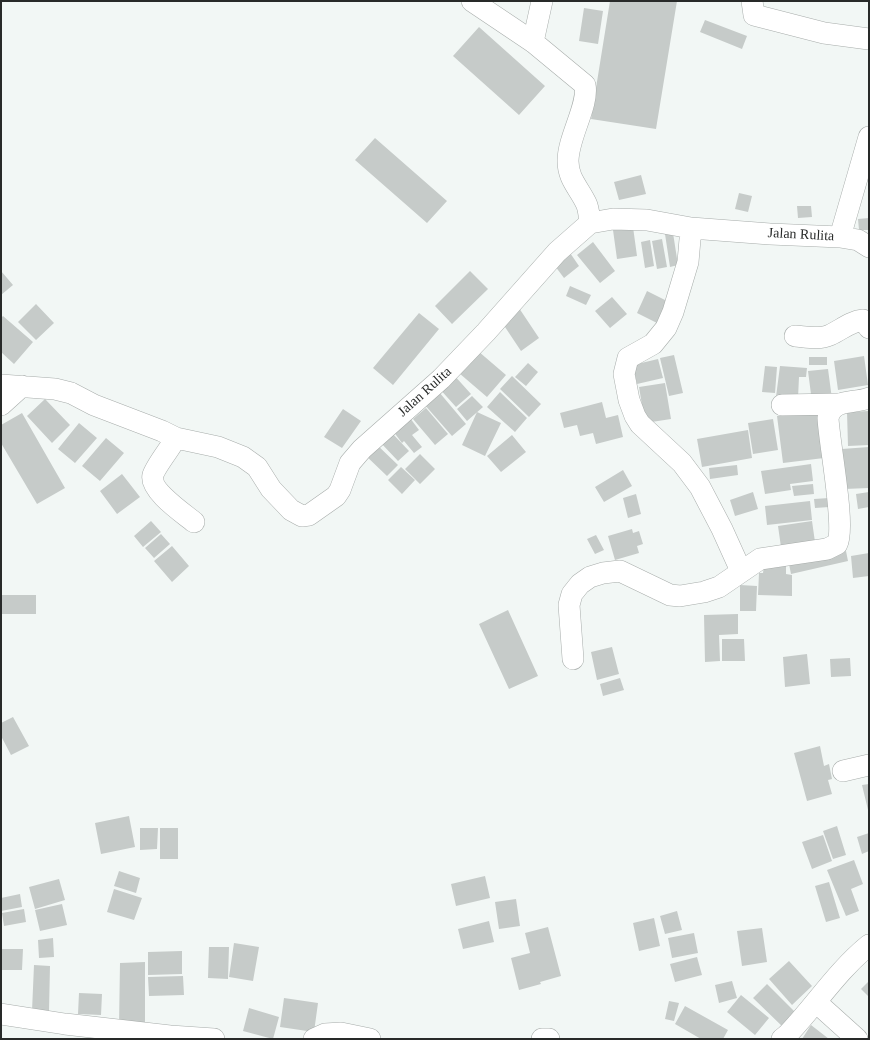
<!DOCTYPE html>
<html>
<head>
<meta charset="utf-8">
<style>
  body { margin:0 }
  #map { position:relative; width:870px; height:1040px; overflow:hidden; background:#f2f7f5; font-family:Georgia,serif }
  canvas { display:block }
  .frame { position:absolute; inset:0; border:2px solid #282a29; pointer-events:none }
</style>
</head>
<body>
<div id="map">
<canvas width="870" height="1040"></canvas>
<div class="frame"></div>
</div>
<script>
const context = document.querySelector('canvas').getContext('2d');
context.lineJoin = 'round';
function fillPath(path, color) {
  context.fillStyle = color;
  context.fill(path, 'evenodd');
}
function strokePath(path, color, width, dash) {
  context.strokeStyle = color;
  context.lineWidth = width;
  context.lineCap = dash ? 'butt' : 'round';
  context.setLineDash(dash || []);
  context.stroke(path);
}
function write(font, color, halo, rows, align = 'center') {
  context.font = font + ' Georgia,serif';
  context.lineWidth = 4;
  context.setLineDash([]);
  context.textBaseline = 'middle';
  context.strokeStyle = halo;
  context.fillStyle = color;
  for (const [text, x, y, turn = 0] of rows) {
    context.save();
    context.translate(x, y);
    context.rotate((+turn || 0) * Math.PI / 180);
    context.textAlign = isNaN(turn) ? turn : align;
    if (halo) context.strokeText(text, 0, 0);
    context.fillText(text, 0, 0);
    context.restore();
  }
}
fillPath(new Path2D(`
  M610,1H677L656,129L591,119Z
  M584,8L603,11L598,44L579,41Z
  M705,20L747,36L742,49L700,32Z
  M479,27L545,86L519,115L453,56Z
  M375,138L447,201L427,223L355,160Z
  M641,175L646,194L619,200L614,182Z
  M739,193L752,196L748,212L735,209Z
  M797,206H811L812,217L798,218Z
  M869,218V230H859L858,219Z
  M633,227L637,256L617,259L613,230Z
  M673,233L678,265L670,267L665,234Z
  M662,239L667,267L657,269L652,241Z
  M650,240L654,266L645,268L641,242Z
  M593,242L615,271L600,283L577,255Z
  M568,250L579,266L564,278L552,262Z
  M1,271L13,285L1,295Z
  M470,271L488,289L452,324L435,306Z
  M570,286L591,295L586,305L566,296Z
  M647,291L667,301L657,323L637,313Z
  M612,297L627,314L610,328L595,311Z
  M36,304L54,323L36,340L18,322Z
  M519,308L539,338L521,351L501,321Z
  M419,313L439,329L393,385L373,368Z
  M3,316L33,342L14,364L1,352V318Z
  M478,351L506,375L487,397L459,373Z
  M674,355L683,393L669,396L660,358Z
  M864,356L868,385L838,390L834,361Z
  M809,357H827V365H809Z
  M658,359L663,378L637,384L633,365Z
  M528,363L538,372L526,386L515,377Z
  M765,366L777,367L775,393L762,392Z
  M780,366L807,368L806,377H799L798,398L776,397Z
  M828,369L832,399L812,402L808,371Z
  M453,374L471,394L456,407L438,387Z
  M512,376L541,404L529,417L500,389Z
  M665,383L671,419L645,423L639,387Z
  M439,392L466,424L452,436L424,404Z
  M500,392L527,418L515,432L487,407Z
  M472,396L483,407L467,421L457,409Z
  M45,399L70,425L52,443L27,416Z
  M602,402L606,418L618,415L623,437L596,444L593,433L580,436L577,425L564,428L560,413Z
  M426,408L448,434L435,445L413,419Z
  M343,409L361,421L342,448L324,437Z
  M818,411L824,458L783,463L777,416Z
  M869,411V445L848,446L847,412Z
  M477,412L501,423L485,456L462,445Z
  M22,413L65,488L37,504L1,443V425Z
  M407,414L419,430L412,435L422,447L414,453L404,441L402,443L390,427Z
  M773,419L778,450L753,454L748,423Z
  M79,423L97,438L75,463L58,449Z
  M748,430L752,458L702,467L697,439Z
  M391,432L409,451L398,461L380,442Z
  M512,435L526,452L501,472L487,456Z
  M106,438L124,453L100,481L82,466Z
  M374,442L398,465L387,476L363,453Z
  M869,447V488L844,489L842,449Z
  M420,454L435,469L420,484L405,469Z
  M811,464L813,481L790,484L791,490L765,494L761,471Z
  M737,465L738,475L710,479L709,468Z
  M401,467L415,480L402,494L388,480Z
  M623,470L632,486L604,502L595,487Z
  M122,474L140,497L117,514L100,491Z
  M813,484L814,494L794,496L792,486Z
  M753,492L758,509L735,516L730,500Z
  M869,492V507L858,509L856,494Z
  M636,494L641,514L628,518L623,498Z
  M829,498V507L815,508L814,499Z
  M810,501L812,520L767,525L765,506Z
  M151,521L161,532L143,547L134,536Z
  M812,521L815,542L781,547L778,526Z
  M632,529L633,533L639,531L643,544L637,546L639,553L615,560L608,536Z
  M161,534L170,544L154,558L145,548Z
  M596,535L604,550L595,554L587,539Z
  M172,546L189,566L172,582L154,561Z
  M846,551L848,561L791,574L789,564Z
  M869,553V576L853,578L851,556Z
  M764,565L786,566V574L792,575V596L758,595L759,573H763Z
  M740,585L757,586L756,611H740Z
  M2,595H36V614H2Z
  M508,610L538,676L509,689L479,624Z
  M738,614V634L719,635L720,661L705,662L704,615Z
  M722,639H744L745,661H722Z
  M612,647L619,674L597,680L591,652Z
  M807,654L810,684L785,687L783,657Z
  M850,658L851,676L831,677L830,659Z
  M620,678L624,690L603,696L600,684Z
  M13,717L29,746L11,755L1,736V723Z
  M820,746L824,766L829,764L832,779L828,780L832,794L807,801L794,753Z
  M869,784V810H868L862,785Z
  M129,816L135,847L101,854L95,823Z
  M837,826L846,855L833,859L823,831Z
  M140,828H158L157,849L140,850Z
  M160,828H178V859H160Z
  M869,833V851L862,854L857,837Z
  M823,835L832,861L812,869L802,842Z
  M854,860L863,884L851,889L859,911L846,916L827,870Z
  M119,871L140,878L136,893L114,886Z
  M485,876L490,898L456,906L451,884Z
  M59,879L65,900L35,909L29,887Z
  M829,882L840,918L826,922L815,886Z
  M114,889L142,898L134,920L107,912Z
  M20,894L22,907L1,911V898Z
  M516,899L520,926L499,929L495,902Z
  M62,904L67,925L40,931L35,910Z
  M24,909L26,922L4,926L2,913Z
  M677,911L682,930L665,934L660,916Z
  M654,918L660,946L639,951L633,923Z
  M489,921L494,942L463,949L458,929Z
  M548,927L561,976L540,982L541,984L519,990L511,958L530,953L525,933Z
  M762,928L767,962L742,966L737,931Z
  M694,933L698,953L672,958L668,938Z
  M53,938L54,957L39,958L38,940Z
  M234,943L259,947L253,981L229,977Z
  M209,947H229L228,979L208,978Z
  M1,949H23L22,970H1Z
  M182,951V974L148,975V952Z
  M697,957L702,975L675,982L670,964Z
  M789,961L812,986L792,1005L769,979Z
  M145,962V1027H119L120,963Z
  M34,965L50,966L49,1011H32Z
  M183,976L184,995L149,996L148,977Z
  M732,981L737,998L719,1003L715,985Z
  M869,981V997L861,989Z
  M767,984L797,1014L784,1028L753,998Z
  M79,993L102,994L101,1015L78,1014Z
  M741,995L769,1018L755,1035L727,1012Z
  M284,998L318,1003L314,1032L280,1027Z
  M669,1001L679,1003L674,1021L665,1019Z
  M685,1006L728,1030L723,1039H701L675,1024Z
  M249,1008L279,1017L273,1039L243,1031Z
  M811,1025L829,1039H802Z`), '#c6cbc9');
const street = new Path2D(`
  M472,1L533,42L585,85C589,105 568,137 568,161C568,179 579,188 586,203C589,209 589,216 590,223
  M752,1L754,15L824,33L869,39
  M533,42L542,1
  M691,228L688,262L673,312L666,328L653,344L628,358L624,374L629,400L635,416L640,424L682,463L700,487L722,529L741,571
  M840,237L869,137
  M795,336C807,337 819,340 830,335C841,330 851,321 863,320L869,328
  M1,385L55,389L71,393L94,405L162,431L176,438L218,447L243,457L257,467L271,489L291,510L302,516L309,515L336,496L340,490L350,463L362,449L441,379L486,332L557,252L590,223L613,219L647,220L691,228L770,234L840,237L858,240L869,247
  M1,405L22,386
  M782,405L838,404
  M176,438C171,447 155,467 153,475C149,490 183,513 194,522
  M573,659L569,605L572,594L580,584L590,577L603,573L620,571L670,595L680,596L704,592L719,587L760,559L827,549L837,544C846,528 829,442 828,418C833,398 853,404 869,398
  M843,771L869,765
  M817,1003L857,1039
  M1,1014L65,1024L170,1036L214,1039
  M314,1039L325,1034L341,1033L370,1039
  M542,1039H549
  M782,1039L787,1035C815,1006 837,971 869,945`);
strokePath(street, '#a7acaa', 22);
strokePath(street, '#fff', 21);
write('14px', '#282a29', '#fff', [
  ["Jalan Rulita",801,235,3],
  ["Jalan Rulita",425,392,-42]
]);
</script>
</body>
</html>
